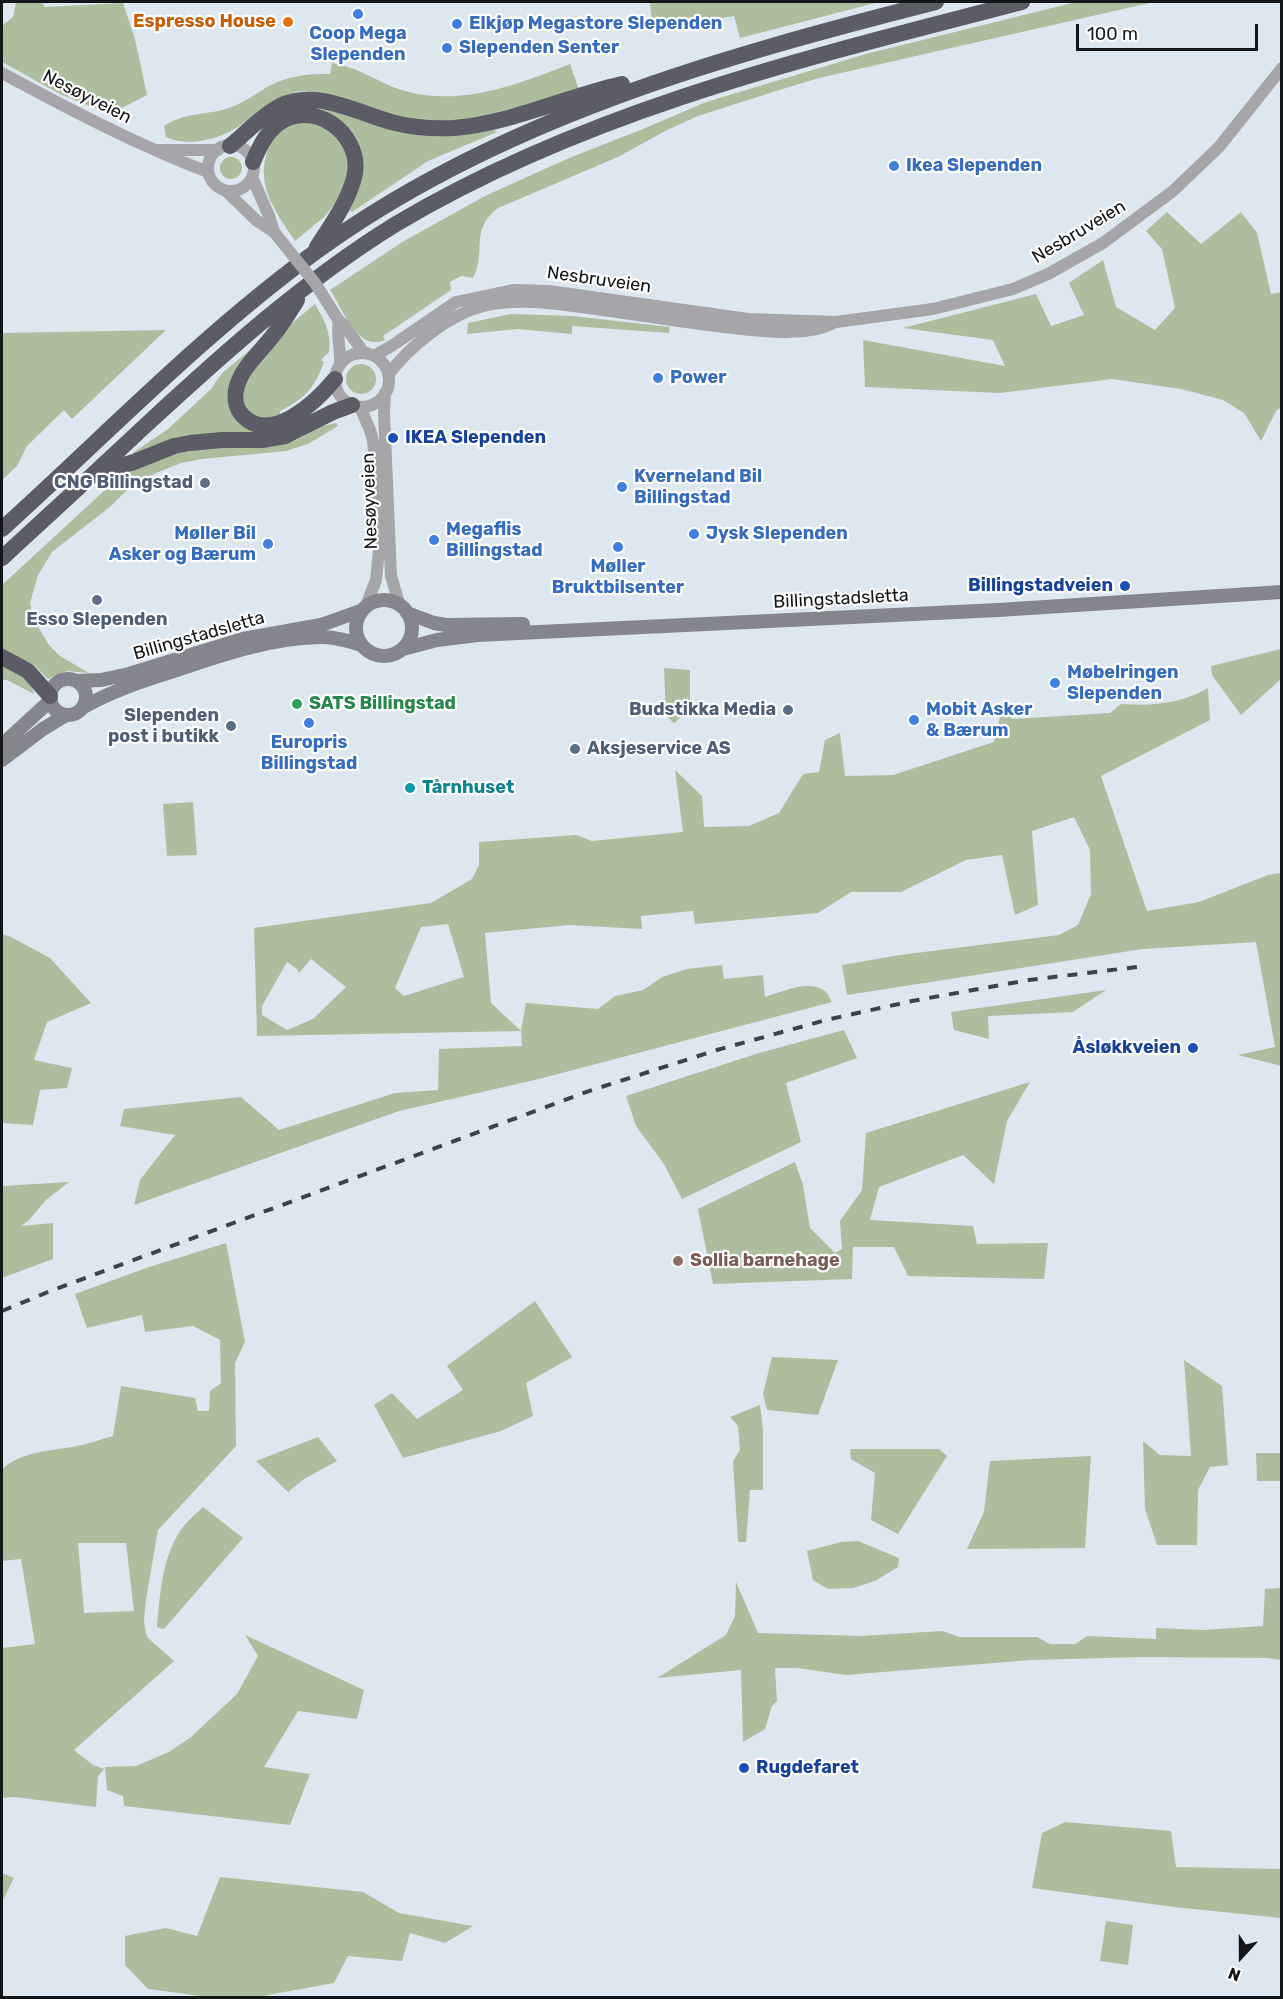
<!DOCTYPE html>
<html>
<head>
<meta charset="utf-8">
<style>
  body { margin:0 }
  #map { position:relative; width:1283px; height:1999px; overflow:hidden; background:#dde7f0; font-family:Rubik,sans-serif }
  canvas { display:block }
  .frame { position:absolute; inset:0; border:3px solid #131619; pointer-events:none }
  .north { position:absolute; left:1211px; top:1927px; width:60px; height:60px; -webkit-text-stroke:4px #fff; paint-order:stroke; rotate:201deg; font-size:16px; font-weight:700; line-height:24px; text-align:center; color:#131619 }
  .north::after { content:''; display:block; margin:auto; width:21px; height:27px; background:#131619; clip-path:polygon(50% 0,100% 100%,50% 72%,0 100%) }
  .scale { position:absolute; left:1076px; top:24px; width:182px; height:27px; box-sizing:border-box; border:3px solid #131619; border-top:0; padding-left:8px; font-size:18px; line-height:21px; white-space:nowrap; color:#131619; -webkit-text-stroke:4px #fff; paint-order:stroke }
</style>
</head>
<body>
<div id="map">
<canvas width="1283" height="1999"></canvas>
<div class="frame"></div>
<div class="north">N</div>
<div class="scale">100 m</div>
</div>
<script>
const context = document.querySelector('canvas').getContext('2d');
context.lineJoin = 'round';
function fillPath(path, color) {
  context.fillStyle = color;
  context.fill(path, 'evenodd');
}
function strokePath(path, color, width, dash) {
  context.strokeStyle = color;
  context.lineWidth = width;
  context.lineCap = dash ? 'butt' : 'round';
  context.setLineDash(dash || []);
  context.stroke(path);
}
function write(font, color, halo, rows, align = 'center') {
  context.font = font + ' Rubik,sans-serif';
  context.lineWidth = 4.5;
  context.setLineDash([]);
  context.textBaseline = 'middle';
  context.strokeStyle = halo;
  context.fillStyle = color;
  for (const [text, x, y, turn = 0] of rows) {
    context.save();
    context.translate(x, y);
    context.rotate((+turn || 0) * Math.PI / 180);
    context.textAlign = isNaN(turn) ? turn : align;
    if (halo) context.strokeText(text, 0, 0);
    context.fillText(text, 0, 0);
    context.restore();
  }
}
fillPath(new Path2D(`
  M16,2H43L44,7L123,3L135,39L147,95L110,114L62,95L2,62V26L13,17Z
  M650,2H879L740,38L734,16L670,27L652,26Z
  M1076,2H1154L819,78L773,92L698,116L667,130L618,157L498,208C469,230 487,251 473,278L461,276L450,282L451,290L383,336L385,340C357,352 343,309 330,290L404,241L485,196L569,158L643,129L706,102L866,54Z
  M332,63C359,67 380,84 405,91C460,107 519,84 570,64L579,90L488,115L457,121L420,122L316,93C310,92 303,91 297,92C275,97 259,113 241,125C220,139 190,148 166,137L164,126C183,113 205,115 226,109C243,104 256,93 271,85C291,75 309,74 330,74Z
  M325,108L494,130L497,132L428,161L352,212L350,210C371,170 369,130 323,111Z
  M297,123H321L345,146L350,173L336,203L324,217L295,241C278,215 257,189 266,156C268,148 270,140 276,135C281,130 290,127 297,123Z
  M220 168a11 11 0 1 1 22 0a11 11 0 1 1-22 0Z
  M1167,212L1201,244L1241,212L1257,233L1271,294L1282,292L1281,407L1276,411L1261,441L1244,413L1223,400L1181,389L1112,379L1000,393L865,387L863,340L1005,366L993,340L903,328L1036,294L1051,326L1084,315L1069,283L1103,260L1116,307L1155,330L1175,308L1162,249L1146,231Z
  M315,304C324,319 332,334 329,352L321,360L324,362C315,387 305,399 280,411V417L270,419L258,417L248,411L242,398L245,383L285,329Z
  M511,314L572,316L670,327L669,333L572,326V334L518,329L467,334L468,323Z
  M166,330L72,419L64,410L27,446L17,466L2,480V333Z
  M260,342L235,418C243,428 252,429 265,432L131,457L134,452L168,429L211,389L222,373Z
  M346 379a15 15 0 1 1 30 0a15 15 0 1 1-30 0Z
  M336,423L338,426L308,444L286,451L202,459L181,463L156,473L130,487L111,506L52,552L38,575L30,603L34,620L49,645L60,656L89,673L67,671L48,679L34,665L2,650V585L104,491L127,474L145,464L173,454L214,447L267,446L294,441L323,426Z
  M1281,649V679L1241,715L1212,675L1211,666Z
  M2,664C15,671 31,678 34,694L7,680H2Z
  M664,668L690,670V710L674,723L666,716Z
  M1208,688L1210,720L1101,776L1147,911L1199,902L1268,875L1281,873V1066L1238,1055L1275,1047L1256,942L1143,949L847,995L842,965L900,955L1059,935L1078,925L1091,894L1090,850L1074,817L1032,831L1038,905L1015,915L1002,855L966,860L901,892H851L818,913L695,924L693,911L641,916L642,929L569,925L485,933L491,1003L521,1031L526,1003L598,1009L615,996L643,990L662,977L687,969L722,965L724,979L763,975L765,997C782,992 808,979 825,991C828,993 830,999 832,1002L539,1079L399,1111L134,1205L140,1180L175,1135L120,1126L124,1109L241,1097L279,1130L395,1093L438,1090L439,1049L522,1046L521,1031L257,1036L254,928L431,903L472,879L479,865V842L576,835L592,841L683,832L675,770L702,796L704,827L749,826L779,813L803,774L819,772L825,740L840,733L845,776L893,775L994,742L1001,712L1009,711L1012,719L1110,713L1121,704C1153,706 1180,704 1208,688ZM448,924L464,977L404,996L395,988L421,927ZM311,959L346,987L313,1019L287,1030L262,1015V1006L287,962L297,969L299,973Z
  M193,802L197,855L167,856L163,804Z
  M2,934L11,937L50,958L91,1003L47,1022L34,1060L72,1068L67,1088L40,1090L33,1125L2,1123Z
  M1106,990L1073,1012L988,1016L989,1039L954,1030L951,1012Z
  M844,1030L857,1058L786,1083L801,1142L682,1199L664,1164L636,1126L626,1096L759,1053Z
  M1030,1082L1007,1121L994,1184L963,1155L879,1187L870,1220L973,1226L977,1244L1048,1243L1044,1279L908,1276L894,1247H853L852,1279L713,1284L698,1209L795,1162L803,1185L810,1228L835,1253L842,1249L840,1221L862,1190L866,1133Z
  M69,1182L46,1200L29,1220L21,1226L53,1223V1259L2,1278V1186Z
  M226,1243L245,1342L235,1363L236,1446L158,1530L146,1599L144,1622L147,1637L174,1661L74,1750L93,1765L104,1769L98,1776L96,1807L14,1797L2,1798V1648L35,1644L21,1559L2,1561V1469C23,1451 50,1451 77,1446C89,1444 101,1439 113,1436L121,1386L195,1398L198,1411H209L210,1391L221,1383L220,1340L193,1326L145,1332L142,1315L87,1328L75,1294L149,1267ZM78,1543H126L134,1611L84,1613Z
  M535,1301L572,1357L526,1383L533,1416L501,1431L403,1458L374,1405L392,1393L417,1419L463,1390L447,1366Z
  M772,1357L838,1360L818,1415L767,1410L763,1394Z
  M1184,1360L1222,1386L1228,1465L1210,1467L1198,1490L1197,1545H1157L1145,1509L1143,1441L1160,1455L1191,1456Z
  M760,1405L763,1430V1490H750L746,1542H738L733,1461L740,1450L738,1426L730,1417Z
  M318,1437L337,1461L304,1479L288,1492L256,1461Z
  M850,1449H939L947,1456L898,1534L871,1520L875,1473L851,1459Z
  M1256,1453H1281V1481H1257Z
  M1091,1456L1085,1548L967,1549L984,1512L990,1461Z
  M203,1507L243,1538L164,1629L157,1627C160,1594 162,1559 180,1531C186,1522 196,1514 203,1507Z
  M858,1541L899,1558L898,1567L875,1581L853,1588L828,1589L813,1580L807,1551L841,1542Z
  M736,1582L758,1633L861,1636L942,1631L960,1637H1037L1050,1644H1075L1087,1636L1156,1639V1628L1204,1630L1263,1626L1265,1589L1281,1588V1660L1267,1658L1142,1657L1031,1660L846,1675L797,1668H775L777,1701L772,1706L765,1729L743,1742L741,1670L657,1678L726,1635L735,1616Z
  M245,1635L364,1690L357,1719L298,1711L264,1767L310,1774L290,1825L124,1806L123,1796L107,1790L105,1767L136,1766L169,1752L191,1737L237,1694L258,1656Z
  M1065,1822L1171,1831L1176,1867L1281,1869V1918L1174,1907L1032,1888L1042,1833Z
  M2,1873L14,1878L2,1902Z
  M220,1877L363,1892L399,1913L473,1926L445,1943L410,1933L402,1961L348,1956L334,1983L257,1997H208L148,1989L125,1965V1936L166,1928L197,1936Z
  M1106,1921L1133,1925L1128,1965L1100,1961Z`), '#acbe9e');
strokePath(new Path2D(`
  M2,73C69,109 137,145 208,172
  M208 168a23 23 0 1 1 46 0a23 23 0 1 1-46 0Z
  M157,150H218
  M252,177L269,216L274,232
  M225,190L256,220L274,232
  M339,321C336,328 341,353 340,363
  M339,321L344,325L364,353
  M335 380a27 27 0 1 1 54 0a27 27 0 1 1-54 0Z
  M374,356L393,345L456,302L513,290L549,291L748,319L836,322L933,309L1013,289L1048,274L1103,243L1173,191L1219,147L1282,68
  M388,375C409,347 448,315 483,306C520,297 559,304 596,309C644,316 693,324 741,329C769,332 811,336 835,322
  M385,393L384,413L391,576L400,606
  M360,407L370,430L373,441L377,483L379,550L376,580L366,606`), '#a5a5aa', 12);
strokePath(new Path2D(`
  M356 628a28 28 0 1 1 56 0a28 28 0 1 1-56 0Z
  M407,613L434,623L446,625L523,624
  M403,649L437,640L477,635L998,610L1282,592
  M50 697a18 18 0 1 1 36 0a18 18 0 1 1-36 0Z
  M77,681L101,680L129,674L243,639L321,625L363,610
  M82,708C113,690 146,680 180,669C223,654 276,637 322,637C336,637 349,641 362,645
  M2,745L51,700
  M2,760L43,729L66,715`), '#85858d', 14);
strokePath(new Path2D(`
  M230,146C246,133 261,116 280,106C317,88 359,114 395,123C415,128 434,129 454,128C512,123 565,97 622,84
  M253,162C259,148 265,134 278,124C313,98 361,133 355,173C350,200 331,225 317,247
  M297,300C289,313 281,326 271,338C260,352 242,368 237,386C234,396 235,408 243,416C271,445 317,401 335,379
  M98,473L134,462L174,446L190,443L222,440H262L285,436L333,412L352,405
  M2,529C105,436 202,335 314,253C497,119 720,57 936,2
  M2,558C50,514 98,470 146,425C224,353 305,280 396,224C587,110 809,57 1022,2
  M2,657L28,671L50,696`), '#5c5c66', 16);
strokePath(new Path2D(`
  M2,1311L53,1290L589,1091L717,1050L826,1020L912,1001L1029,980L1145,966`), '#3e4247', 4, [10, 10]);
strokePath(new Path2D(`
  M274,232L315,283L339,321`), '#a5a5aa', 12);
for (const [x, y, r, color] of [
  [358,14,6,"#3f7fe0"],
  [288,22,6,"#e8710a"],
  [457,24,6,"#3f7fe0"],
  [447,48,6,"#3f7fe0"],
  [894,166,6,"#3f7fe0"],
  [658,378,6,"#3f7fe0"],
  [393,438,6,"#1a4fb4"],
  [205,483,6,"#5c6f8a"],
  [622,487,6,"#3f7fe0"],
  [694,534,6,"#3f7fe0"],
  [434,540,6,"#3f7fe0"],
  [268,544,6,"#3f7fe0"],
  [618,547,6,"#3f7fe0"],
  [1125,586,6,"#1a4fb4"],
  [97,600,6,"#5c6f8a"],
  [1055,683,6,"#3f7fe0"],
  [297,704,6,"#2e9e5b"],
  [788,710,6,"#5c6f8a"],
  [914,720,6,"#3f7fe0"],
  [309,723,6,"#3f7fe0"],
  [231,726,6,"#5c6f8a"],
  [575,749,6,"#5c6f8a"],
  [410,788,6,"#0f9aa8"],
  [1193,1048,6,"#1a4fb4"],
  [678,1261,6,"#8d6e63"],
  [744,1768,6,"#1a4fb4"]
]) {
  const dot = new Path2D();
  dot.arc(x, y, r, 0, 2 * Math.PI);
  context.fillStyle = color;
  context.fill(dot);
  strokePath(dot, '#fff', 2);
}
write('bold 18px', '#c56008', '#fff', [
  ["Espresso House",276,22]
], 'right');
write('bold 18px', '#366cbe', '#fff', [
  ["Elkjøp Megastore Slependen",469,24],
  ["Coop Mega",358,34,"center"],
  ["Slependen",358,55,"center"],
  ["Slependen Senter",459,48],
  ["Ikea Slependen",906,166],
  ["Power",670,378],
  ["Kverneland Bil",634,477],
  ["Billingstad",634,498],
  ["Megaflis",446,530],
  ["Billingstad",446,551],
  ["Møller Bil",256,534,"right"],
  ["Asker og Bærum",256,555,"right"],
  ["Jysk Slependen",706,534],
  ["Møller",618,567,"center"],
  ["Bruktbilsenter",618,588,"center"],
  ["Møbelringen",1067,673],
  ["Slependen",1067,694],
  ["Mobit Asker",926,710],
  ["& Bærum",926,731],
  ["Europris",309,743,"center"],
  ["Billingstad",309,764,"center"]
], 'left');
write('18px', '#131619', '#fff', [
  ["Nesøyveien",87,97,27],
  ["Nesbruveien",1079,232,-31],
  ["Nesbruveien",599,280,8],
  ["Nesøyveien",370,501,-92],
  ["Billingstadsletta",841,599,-3],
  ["Billingstadsletta",199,636,-16]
]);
write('bold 18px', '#164399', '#fff', [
  ["IKEA Slependen",405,438],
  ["Billingstadveien",1113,586,"right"],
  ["Åsløkkveien",1181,1048,"right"],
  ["Rugdefaret",756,1768]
], 'left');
write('bold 18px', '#4e5e75', '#fff', [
  ["CNG Billingstad",193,483],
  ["Esso Slependen",97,620,"center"],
  ["Budstikka Media",776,710],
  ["Slependen",219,716],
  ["post i butikk",219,737],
  ["Aksjeservice AS",587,749,"left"]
], 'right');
write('bold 18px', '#27864d', '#fff', [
  ["SATS Billingstad",309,704]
], 'left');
write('bold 18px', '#0d838f', '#fff', [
  ["Tårnhuset",422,788]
], 'left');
write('bold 18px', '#785e54', '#fff', [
  ["Sollia barnehage",690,1261]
], 'left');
</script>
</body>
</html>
